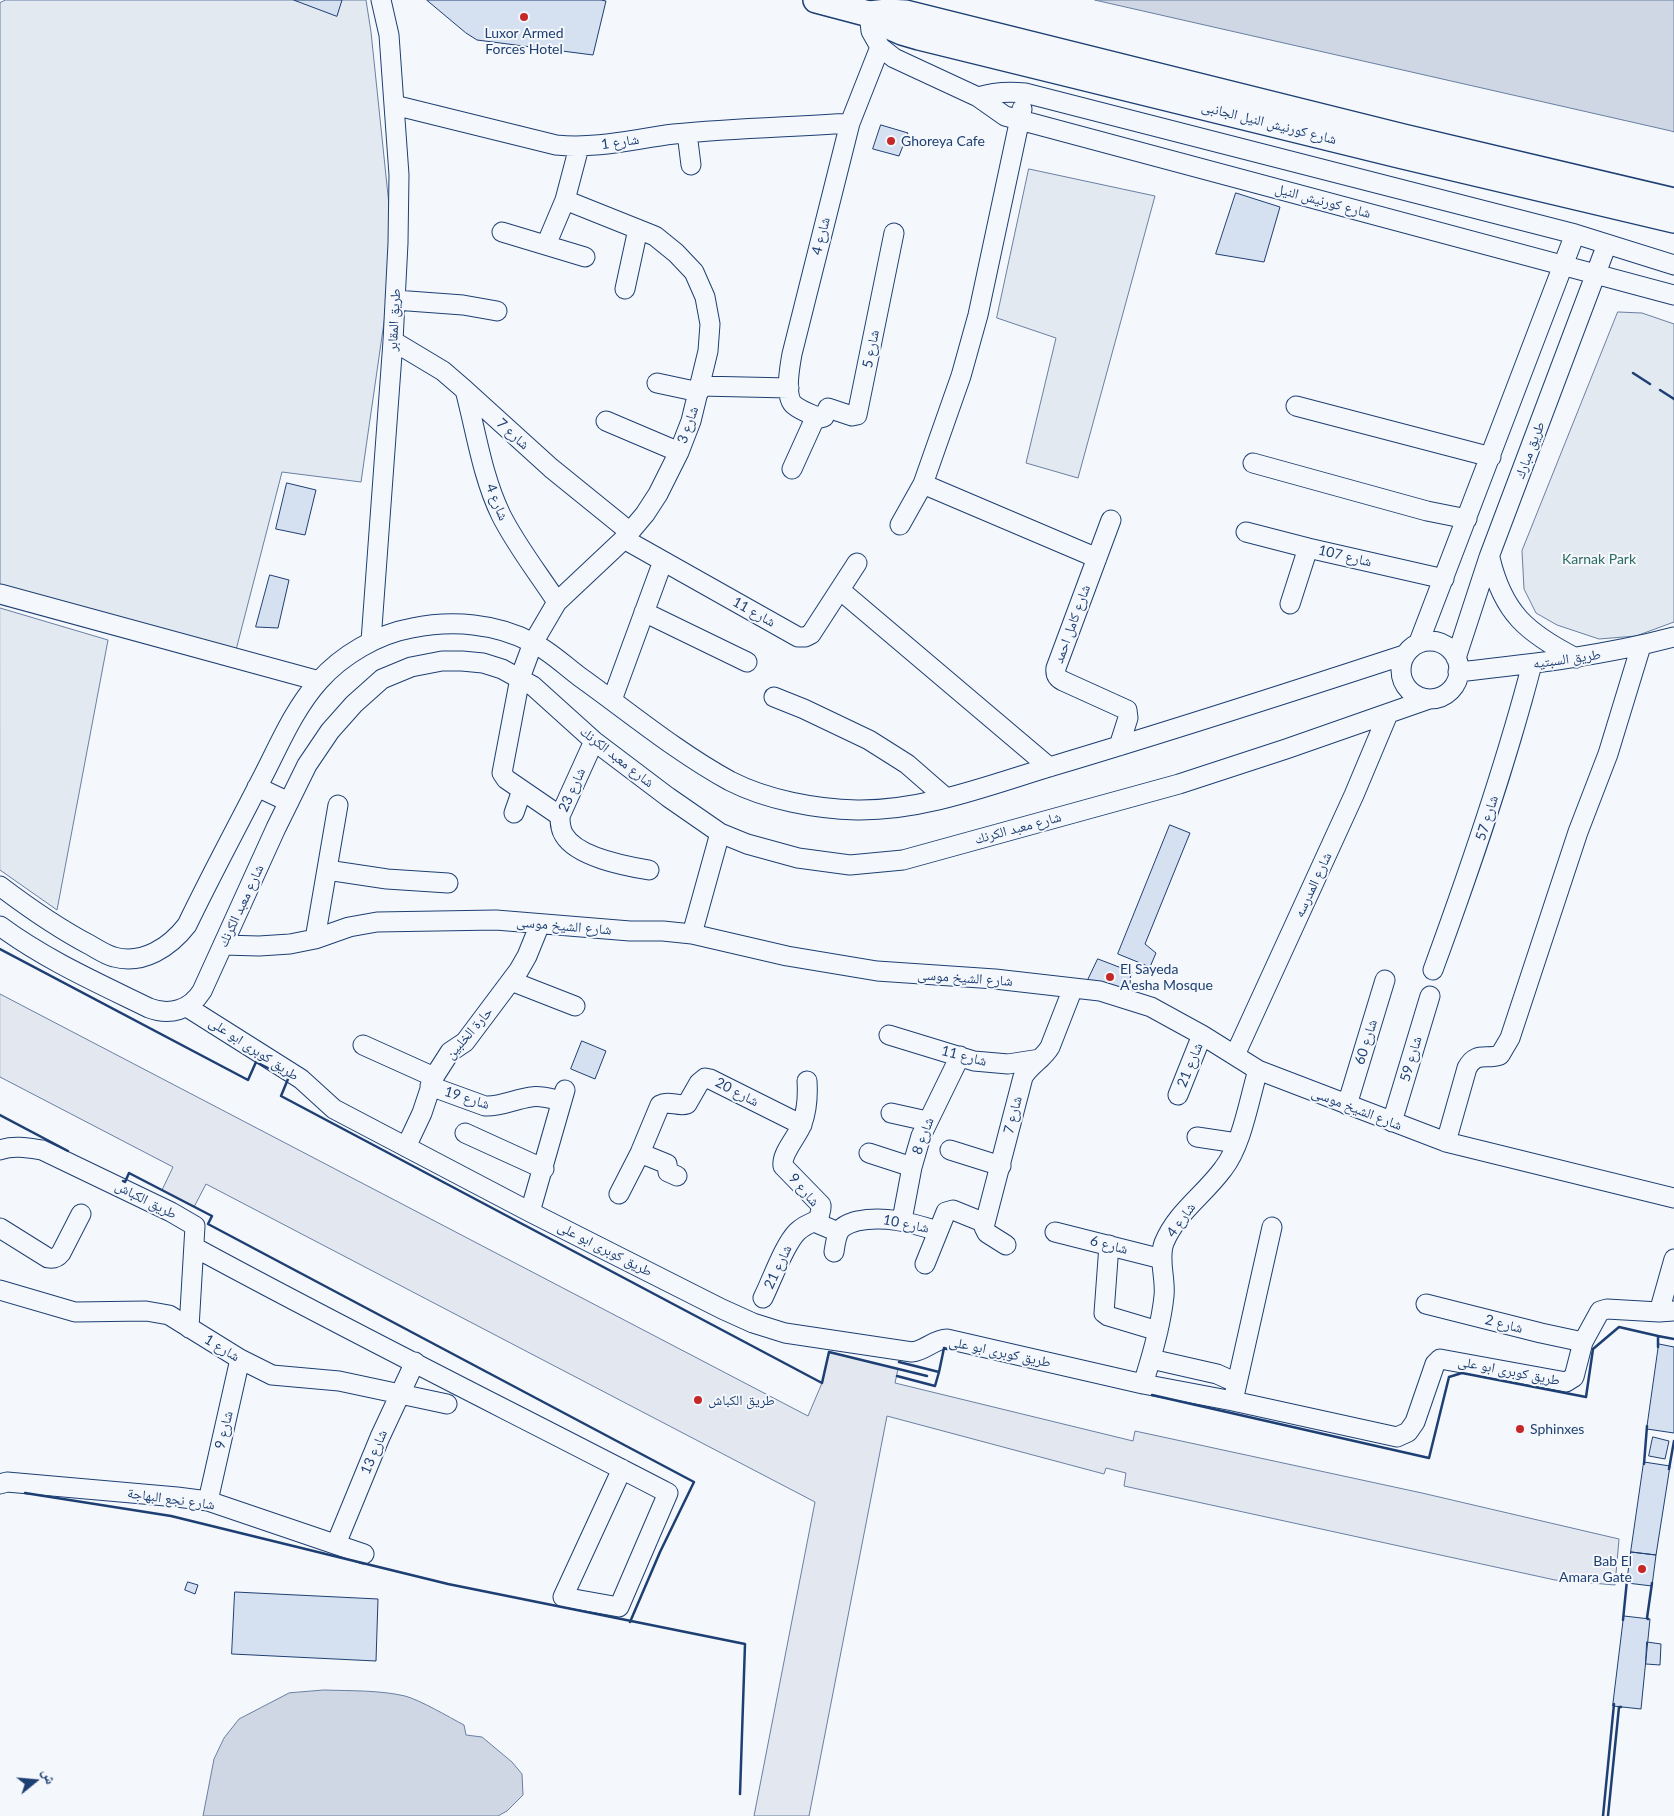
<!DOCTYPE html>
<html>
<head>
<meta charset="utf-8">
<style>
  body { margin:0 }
  #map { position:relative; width:1674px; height:1816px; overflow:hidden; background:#f4f7fb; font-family:Lato,"Noto Naskh Arabic",sans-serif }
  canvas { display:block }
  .north { position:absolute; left:10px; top:1756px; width:50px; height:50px; -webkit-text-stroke:4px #f4f7fb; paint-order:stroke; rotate:73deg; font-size:14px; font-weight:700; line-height:20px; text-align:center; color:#1d3f73 }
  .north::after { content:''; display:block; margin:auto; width:18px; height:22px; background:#1d3f73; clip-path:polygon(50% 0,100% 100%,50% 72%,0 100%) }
</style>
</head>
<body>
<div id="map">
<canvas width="1674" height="1816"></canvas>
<div class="north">ش</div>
</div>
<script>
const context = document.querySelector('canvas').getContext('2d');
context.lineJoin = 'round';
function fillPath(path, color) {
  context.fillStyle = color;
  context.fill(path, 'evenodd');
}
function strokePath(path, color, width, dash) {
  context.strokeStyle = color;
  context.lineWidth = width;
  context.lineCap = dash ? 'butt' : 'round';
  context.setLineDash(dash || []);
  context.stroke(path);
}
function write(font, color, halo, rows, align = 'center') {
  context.font = font + ' Lato,"Noto Naskh Arabic",sans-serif';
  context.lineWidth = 4;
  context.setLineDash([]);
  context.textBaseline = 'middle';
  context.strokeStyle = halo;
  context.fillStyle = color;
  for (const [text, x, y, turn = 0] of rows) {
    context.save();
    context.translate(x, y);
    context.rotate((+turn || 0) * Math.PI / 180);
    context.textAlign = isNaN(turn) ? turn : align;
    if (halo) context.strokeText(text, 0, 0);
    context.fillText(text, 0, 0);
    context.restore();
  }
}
const green = new Path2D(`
  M6,0H366L371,32L394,253L361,482L282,472L236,650L0,590V3Z
  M1029,169L1155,196L1078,478L1026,463L1056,338L997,318Z
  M1618,312L1642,313L1674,324V622L1636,636L1599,639L1557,625L1536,613L1524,589L1522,551Z
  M0,608L108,640L57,910L0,870Z`);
fillPath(green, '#e3e9f0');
strokePath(green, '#687fa3', 1);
const parking = new Path2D(`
  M0,994L808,1416L822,1383L829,1352L898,1369L895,1383L1133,1441L1135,1431L1422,1493L1619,1539L1615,1585L1555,1580L1124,1486L1126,1473L1106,1468L1104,1474L887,1416L809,1816H754L815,1502L206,1184L194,1207L162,1190L173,1167L0,1077Z`);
fillPath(parking, '#e3e8f0');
strokePath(parking, '#687fa3', 1);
const water = new Path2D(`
  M1095,0H1674V132L1671,131Z
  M324,1690C351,1691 379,1690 405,1696C420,1700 449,1717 464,1725L466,1735L482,1737L512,1762L522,1774L523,1795L507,1811L498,1816H203L214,1759L224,1738L239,1719L289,1693Z`);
fillPath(water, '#cfd7e4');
strokePath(water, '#687fa3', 1);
const building = new Path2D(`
  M294,0H342L337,16Z
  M427,0H601L606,1L593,55L477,40L466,33Z
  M881,125L908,133L899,156L873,149Z
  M1236,193L1280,207L1264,262L1216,254Z
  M287,483L316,490L305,535L276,529Z
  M270,575L289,580L278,628L256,627Z
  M1170,825L1190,833L1145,944L1156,953L1150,967L1118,954Z
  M1098,959L1132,972L1125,994L1087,982Z
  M582,1041L606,1051L595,1079L571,1069Z
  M1659,1344L1674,1347V1433L1647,1429Z
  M1653,1437L1669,1441L1665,1459L1649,1456Z
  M1644,1462L1670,1466L1656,1555L1631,1552Z
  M1631,1552L1656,1555L1652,1586L1627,1583Z
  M188,1582L198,1585L195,1594L185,1590Z
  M235,1592L378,1599L376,1661L232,1654Z
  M1624,1616L1650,1619L1641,1709L1613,1706Z
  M1647,1642L1661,1644L1660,1665L1646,1664Z`);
fillPath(building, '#d5e0f0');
strokePath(building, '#1d3f73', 1);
const minor = new Path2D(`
  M869,14L871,31L880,47L894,58L978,97L1005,116L1674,295
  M880,47L850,123L792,354C790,365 784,397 794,405C801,411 811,414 820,418L824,417L828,408L852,416L857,415L894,233
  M978,97C994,92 1007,91 1025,93L1575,234L1674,265
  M394,105L556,145C599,149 633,139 674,134C732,128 792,127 850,123
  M687,133L691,165
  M502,232L585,257
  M546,245L565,200L579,147
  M625,289L638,229
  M395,300L463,305L497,311
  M393,341L443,371L465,390L551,468L630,532
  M657,383L699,392
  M700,386L789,388
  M465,390C476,431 482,476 501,515C516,545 538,573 557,602
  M1296,406L1491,457
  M606,421L679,452
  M1253,463L1427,511L1467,519
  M792,469L816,416
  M923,484L961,376L978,315L1022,109
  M1111,520L1056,668C1055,675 1057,678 1063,681L1127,710L1128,718L1119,746
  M900,525L923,484L1097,558
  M1246,532L1308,548L1444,579
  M624,539L798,637H805L811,634L857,563
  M1490,558C1503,613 1527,633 1576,658
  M840,590L1049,767
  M0,594L319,681
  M1290,604L1308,548
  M644,612L747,662
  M371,641L393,341L398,243L399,175L389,35L381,0
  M1401 670a29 29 0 1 1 58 0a29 29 0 1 1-58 0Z
  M1419,642L1575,234
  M1456,658L1489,557L1607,244
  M1458,672C1531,664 1603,656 1674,637
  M774,697L804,709L869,740L907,764L946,798
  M612,700L663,561
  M594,741L560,816C560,822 560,829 564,835C577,857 625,866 649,870
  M257,787L289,802
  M514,813L522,790
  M560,816L506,779L502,773L520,678L533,643L557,602L624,539L645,514L658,494L679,452L691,421L708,351L710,324L705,297L694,272L676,253L655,236L565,200
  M327,870L387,879L448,883
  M0,886C29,908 58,928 90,945C97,949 106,955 114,957C143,965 170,947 187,925C210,877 236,829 260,782C278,748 293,710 319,681C342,655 378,634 412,628C452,620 496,623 533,643C550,651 565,666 580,677C629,712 677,752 730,781C767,800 816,809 857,810C925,811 992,784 1056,765C1173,730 1288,693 1404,655
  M0,926C46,960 98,983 149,1008C170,1016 190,1010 202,991L276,828L307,765L330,731L354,704L382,679L411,667L442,661H462L483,663L502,669L533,686L594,741L668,797L720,833L747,844L798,858L850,865L903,860L1179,784L1286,749L1429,699
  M692,934L720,833
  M315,939L338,805
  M223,945L259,946L290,944L315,939L349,927L377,922L496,920L630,931H663L692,934L787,956L877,971L995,979L1100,991L1151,1007L1202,1035L1258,1070L1446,1142L1674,1198
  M1433,970C1470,869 1505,768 1532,664
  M511,981L575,1006
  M187,1007L301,1079L334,1109L530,1212L722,1309L753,1323L785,1333L912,1352C925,1351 934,1339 947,1339L1143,1384L1233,1401L1397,1437L1408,1432L1415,1422L1435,1364L1440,1359L1566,1382L1574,1377L1583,1342L1600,1311L1607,1309L1659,1312L1674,1311
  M889,1035L974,1061L1008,1064L1040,1059
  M363,1045L434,1077
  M1235,1055L1354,795L1388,714
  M807,1081C808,1096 807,1110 802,1124C798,1136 781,1153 783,1166L821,1205C822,1212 817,1217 819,1224L838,1232
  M430,1086L485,1106C501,1107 515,1099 531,1097C541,1095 552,1099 562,1101
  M1178,1095L1202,1035
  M1347,1105L1385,980
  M891,1113L927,1121
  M1392,1122L1430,996
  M465,1133L544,1169
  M1197,1137L1237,1143
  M1446,1142L1467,1068C1476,1051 1486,1060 1500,1055L1510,1038L1578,832L1608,754L1641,646
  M406,1147L422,1113L434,1077L450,1052L465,1042L519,970L527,956L540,924
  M0,1150C13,1145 29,1148 42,1150L171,1212L195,1226L189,1328
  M950,1150L1001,1166
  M640,1153L667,1164L668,1172L677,1176
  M869,1153L912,1167
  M619,1194L640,1153L660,1105C669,1100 678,1107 687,1104L699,1083L705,1078L710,1079L802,1125
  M530,1212L565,1090
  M902,1220L912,1167L921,1136L960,1056
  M0,1228L48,1258C54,1259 57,1258 61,1253L81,1214
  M1055,1232L1162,1259
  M1006,1245L987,1233L984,1227L1023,1077C1030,1065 1043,1059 1050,1047L1073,988
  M1109,1245L1104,1313L1108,1316L1158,1331
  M194,1247C350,1332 510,1411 668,1493L619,1607L563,1597L622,1469
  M834,1252C835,1245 836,1236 840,1230C845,1224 851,1223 857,1221C886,1215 911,1223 938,1231
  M925,1264L946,1212L953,1210L985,1223
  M0,1290L75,1312L146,1311L169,1315L240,1359L272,1375L339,1381L447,1404
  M763,1298C772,1280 784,1245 797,1232C803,1226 810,1223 818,1220
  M1426,1304L1541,1333L1583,1342
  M1659,1312L1674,1259
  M1151,1359L1217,1374L1237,1383
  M1143,1384C1152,1356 1161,1326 1164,1296C1166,1279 1158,1259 1164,1243C1176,1213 1204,1195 1223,1169C1242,1145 1249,1100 1258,1070
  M1233,1401L1272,1227
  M0,1484L7,1482L177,1497L208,1501L364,1554
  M208,1501L240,1359
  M336,1544L380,1437L415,1362`);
const major = new Path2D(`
  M816,0L869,14L884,24L902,32L919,37L1399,155L1674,220
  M869,14L887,12L905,13L1403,137L1674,201`);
strokePath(minor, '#1d3f73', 21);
strokePath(major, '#1d3f73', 28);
strokePath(minor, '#f4f7fb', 19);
strokePath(major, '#f4f7fb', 25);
strokePath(new Path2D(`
  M1633,373L1650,384
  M1660,390L1674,399
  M0,949L248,1080L256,1062L268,1068
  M288,1079L281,1096L822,1383L829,1352L927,1376
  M0,1115L68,1151
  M123,1181L125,1182L129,1173L212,1216L208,1224L694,1482L660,1552L630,1622
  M1658,1347V1336L1674,1339
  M939,1372L944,1348L947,1349
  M897,1376L935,1386L939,1372L899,1362
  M1152,1395L1429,1458L1449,1377L1462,1373L1586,1397L1593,1349L1619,1327L1658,1336
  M1644,1464L1647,1426
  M1669,1469L1674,1441
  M25,1493L171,1516L448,1584L745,1644L740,1794
  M1648,1619L1647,1618L1652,1583
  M1623,1620L1627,1580
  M1603,1816L1614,1704
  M1608,1816L1619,1707H1621`), '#1d3f73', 2.5);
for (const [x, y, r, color] of [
  [524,17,5,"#c62828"],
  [891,141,5,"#c62828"],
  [1110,977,5,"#c62828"],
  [698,1400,5,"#c62828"],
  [1520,1429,5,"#c62828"],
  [1642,1569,5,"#c62828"]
]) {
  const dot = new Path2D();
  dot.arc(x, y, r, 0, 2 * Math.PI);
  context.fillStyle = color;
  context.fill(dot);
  strokePath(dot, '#f4f7fb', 2);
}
write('14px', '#1d3f73', '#f4f7fb', [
  ["Luxor Armed",524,33,"center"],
  ["Forces Hotel",524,49,"center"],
  ["Ghoreya Cafe",901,141],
  ["El Sayeda",1120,969],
  ["A'esha Mosque",1120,985],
  ["طريق الكباش",708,1400],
  ["Sphinxes",1530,1429],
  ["Bab El",1632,1561,"right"],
  ["Amara Gate",1632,1577,"right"]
], 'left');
write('14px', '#1d3f73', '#f4f7fb', [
  ["شارع كورنيش النيل الجانبى",1269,123,14],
  ["شارع 1",620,142,-8],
  ["شارع كورنيش النيل",1323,201,15],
  ["شارع 4",821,236,-76],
  ["طريق المقابر",394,320,-87],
  ["شارع 5",871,349,-79],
  ["شارع 3",688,425,-71],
  ["شارع 7",513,434,42],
  ["طريق مبارك",1530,450,-69],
  ["شارع 4",497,502,68],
  ["شارع 107",1345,556,13],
  ["شارع 11",754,612,29],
  ["شارع كامل احمد",1072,624,-70],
  ["طريق السبتيه",1567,659,-8],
  ["شارع معبد الكرنك",617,757,38],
  ["شارع 23",572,790,-66],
  ["شارع 57",1487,818,-73],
  ["شارع معبد الكرنك",1018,828,-15],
  ["شارع المدرسه",1313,885,-65],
  ["شارع معبد الكرنك",241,906,-65],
  ["شارع الشيخ موسى",564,926,5],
  ["شارع الشيخ موسى",965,978,4],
  ["حارة الخلبين",469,1033,-49],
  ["شارع 60",1366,1042,-73],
  ["طريق كوبرى ابو على",254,1049,33],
  ["شارع 11",964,1056,14],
  ["شارع 59",1411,1059,-74],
  ["شارع 21",1190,1065,-68],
  ["شارع 20",737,1092,27],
  ["شارع 19",467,1098,17],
  ["شارع الشيخ موسى",1357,1109,21],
  ["شارع 7",1013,1115,-76],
  ["شارع 8",923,1136,-70],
  ["شارع 9",804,1190,49],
  ["طريق الكباش",146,1200,27],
  ["شارع 4",1181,1220,-54],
  ["شارع 10",906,1224,11],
  ["شارع 6",1109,1245,14],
  ["طريق كوبرى ابو على",605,1249,27],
  ["شارع 21",778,1267,-65],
  ["شارع 2",1504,1324,14],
  ["شارع 1",222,1348,31],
  ["طريق كوبرى ابو على",1000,1352,12],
  ["طريق كوبرى ابو على",1509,1371,11],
  ["شارع 9",224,1430,-77],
  ["شارع 13",374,1452,-67],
  ["شارع نجع البهاجة",171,1499,8]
]);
write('14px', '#2c6c60', '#f4f7fb', [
  ["Karnak Park",1599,559]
]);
</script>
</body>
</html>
